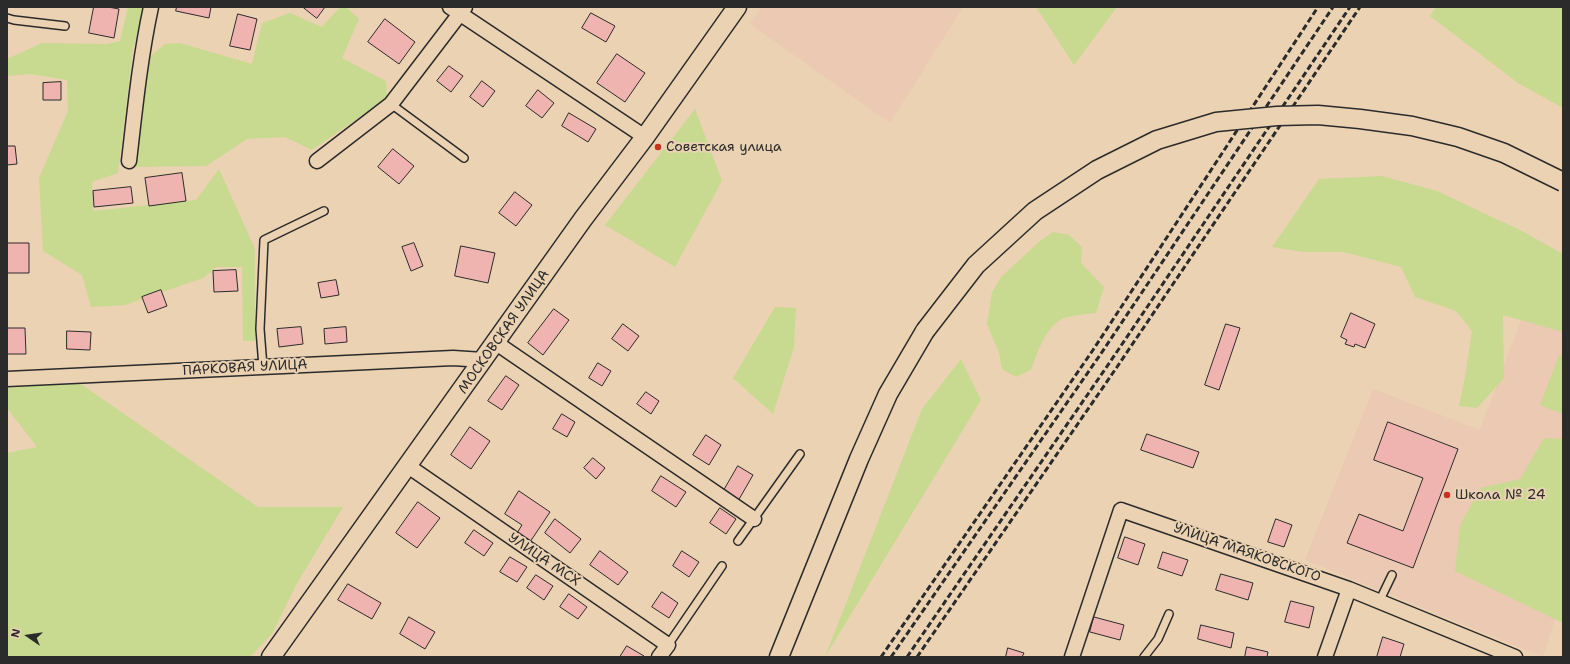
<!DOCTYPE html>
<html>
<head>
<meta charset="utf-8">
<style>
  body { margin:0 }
  #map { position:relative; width:1570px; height:664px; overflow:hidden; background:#ebd2b3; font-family:"Shantell Sans",sans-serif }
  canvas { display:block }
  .frame { position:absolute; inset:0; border:8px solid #2b2b2b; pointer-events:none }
  .north { position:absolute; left:8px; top:616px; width:40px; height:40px; -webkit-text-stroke:3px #ebd2b3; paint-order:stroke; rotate:283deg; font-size:11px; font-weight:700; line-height:16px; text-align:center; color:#2b2b2b }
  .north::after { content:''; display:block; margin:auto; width:14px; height:18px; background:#2b2b2b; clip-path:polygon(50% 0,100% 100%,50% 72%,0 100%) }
</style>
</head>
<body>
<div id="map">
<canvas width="1570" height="664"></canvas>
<div class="frame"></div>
<div class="north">N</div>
</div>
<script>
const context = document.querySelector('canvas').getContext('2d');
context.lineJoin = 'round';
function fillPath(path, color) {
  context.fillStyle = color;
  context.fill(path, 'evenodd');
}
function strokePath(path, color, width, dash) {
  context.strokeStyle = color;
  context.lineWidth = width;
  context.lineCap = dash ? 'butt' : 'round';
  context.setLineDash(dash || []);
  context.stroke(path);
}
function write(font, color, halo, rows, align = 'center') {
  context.font = font + ' "Shantell Sans",sans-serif';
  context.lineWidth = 4;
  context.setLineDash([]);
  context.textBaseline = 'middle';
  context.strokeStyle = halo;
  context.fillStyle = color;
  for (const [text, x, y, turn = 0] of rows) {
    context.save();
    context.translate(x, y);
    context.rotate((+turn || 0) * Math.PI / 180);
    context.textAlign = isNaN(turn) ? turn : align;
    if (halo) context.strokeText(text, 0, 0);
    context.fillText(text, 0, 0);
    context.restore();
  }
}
fillPath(new Path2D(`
  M762,7H963L890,123L750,24Z
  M1523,315L1563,330V593L1543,657L1305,560L1373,389L1480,430Z`), '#ecc9b2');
fillPath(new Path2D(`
  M128,7H144L133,49L118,173L92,182L93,211L196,200L219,169L255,249V341H243L242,267H217L203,278L125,305L91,307L82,275L43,251L39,178L68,111L67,80L31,74L7,76V59L42,43L108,44L120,41Z
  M340,7H346L359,19L342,58L386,81L387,98L312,150L285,137L247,139L206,166L135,167L147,59L165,44L180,43L252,64L262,23L290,13L322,27Z
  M1036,7H1117L1074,65Z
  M1436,7H1563V108L1518,83L1430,16Z
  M695,109L722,181L675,267L605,225Z
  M1382,176L1437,191L1524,232L1563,254V332L1503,315L1504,378L1477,408L1459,406L1465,377L1472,331L1456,311L1415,297L1401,267L1344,252H1303L1272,247L1319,179Z
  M1053,232L1069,235L1082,247L1081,263L1104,287L1096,313C1086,314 1074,315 1064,318C1046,325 1037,354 1031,370L1016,377L1002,369L999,353L987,324L992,292L1001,277L1040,241Z
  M775,307L796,308L794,347L773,414L733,378Z
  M1559,355L1563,356V414L1540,405Z
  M961,359L981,400L825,657L922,409Z
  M78,382L258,507H343L296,585L272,634L250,657H7V453L37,447L7,408V388Z
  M1544,438L1563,439V623L1455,571L1460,525L1481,488L1520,479Z`), '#c7da8f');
const building = new Path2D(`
  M94,7H108L119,9L114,38L89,33Z
  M177,7H211L209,18L176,11Z
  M303,7H325L317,18Z
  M591,13L615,26L606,42L582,28Z
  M238,14L257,19L250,50L230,46Z
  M385,19L415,42L399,64L368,42Z
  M617,54L645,73L625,102L597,83Z
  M449,66L463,76L451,92L437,81Z
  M482,81L495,91L483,107L470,97Z
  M61,82V100H43V83Z
  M538,90L554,103L542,118L526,106Z
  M569,113L596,129L588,142L562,126Z
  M7,146H15L17,164L7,165Z
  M393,149L414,166L399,184L378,167Z
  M182,173L186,201L149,206L145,178Z
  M131,187L133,203L94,207L93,191Z
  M515,192L532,205L516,226L499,213Z
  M7,243H29V273H7Z
  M414,243L423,266L411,271L402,247Z
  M461,246L495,253L488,283L455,276Z
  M236,270L238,291L214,292L213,271Z
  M336,280L339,295L321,298L318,283Z
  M161,290L167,306L148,313L142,297Z
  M554,309L569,320L543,355L528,343Z
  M1351,313L1375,324L1365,348L1355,344L1354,347L1345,344L1347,340L1341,337Z
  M623,324L639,336L628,351L612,339Z
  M1226,324L1240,328L1219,390L1205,385Z
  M301,327L303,344L279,347L277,329Z
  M346,327L347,342L325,344L324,329Z
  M7,328H25L26,354H7Z
  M67,331L91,332L90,350L67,349Z
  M598,363L611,371L602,386L589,378Z
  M506,376L519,385L502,410L488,401Z
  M646,392L659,401L651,414L637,404Z
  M562,414L575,422L567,437L553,429Z
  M1388,422L1458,449L1413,568L1347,543L1359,514L1403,531L1423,478L1374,460Z
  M470,427L490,441L471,469L451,455Z
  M1147,434L1199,452L1193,468L1141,450Z
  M706,435L721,445L709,465L693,455Z
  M593,458L605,468L596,479L584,468Z
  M738,466L753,475L738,501L723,492Z
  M661,476L686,492L676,507L652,491Z
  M519,491L550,512L530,542L517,533L522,525L505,514Z
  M418,502L440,518L417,548L396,533Z
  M720,508L736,519L726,534L710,523Z
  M555,519L581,539L570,553L545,533Z
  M1276,519L1292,525L1284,547L1268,542Z
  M474,530L493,543L484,556L465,543Z
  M1125,537L1145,544L1138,565L1118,558Z
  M600,551L628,572L618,585L590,565Z
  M682,551L699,562L689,577L673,566Z
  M1163,552L1188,560L1182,576L1158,568Z
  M510,557L527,567L517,582L500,572Z
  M1221,574L1253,583L1248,600L1216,590Z
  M536,575L553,586L544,600L527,588Z
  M348,584L381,603L372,619L338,600Z
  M662,592L678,603L669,618L652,607Z
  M569,594L587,607L578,619L560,607Z
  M1291,601L1314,607L1309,628L1285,622Z
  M409,617L435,632L425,649L400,634Z
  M1094,617L1124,625L1120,640L1090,632Z
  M1201,625L1234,633L1231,648L1198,639Z
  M1383,637L1404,644L1400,657H1377Z
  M627,646L644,656L643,657H620Z
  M1247,647L1268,652L1267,657H1245Z
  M1008,648L1024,653L1022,657H1006Z`);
fillPath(building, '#efb4af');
strokePath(building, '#2b2b2b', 1);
const service = new Path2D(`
  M7,18L14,20L65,26
  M391,104L464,158
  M263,367L260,329L264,240L324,211
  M738,541L800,454
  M1379,602L1392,575
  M668,645L722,566
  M1144,657L1158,639L1169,614`);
const minor = new Path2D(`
  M450,7L645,137
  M129,161C135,109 140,58 151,7
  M317,161L391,104L465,7
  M498,340L502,347L754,519
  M7,379L453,358L483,360
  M408,466L668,645L659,657
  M1072,657L1121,510L1349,589L1515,657
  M1325,657L1349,589`);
const tertiary = new Path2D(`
  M271,657L583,219L645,137L737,7
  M779,657L859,459L888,394L925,331`);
strokePath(service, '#2b2b2b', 10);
strokePath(minor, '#2b2b2b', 17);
strokePath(tertiary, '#2b2b2b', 21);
strokePath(service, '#ebd2b3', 7);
strokePath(minor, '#ebd2b3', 14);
strokePath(tertiary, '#ebd2b3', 18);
strokePath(new Path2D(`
  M881,657L1093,350L1318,7
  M891,657L1100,355L1333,7
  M907,657L1110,362L1350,7
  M917,657L1117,367L1360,7`), '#2b2b2b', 3, [6, 3]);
const tertiaryBridge = new Path2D(`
  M925,331L976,265L1035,211L1097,170L1157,140L1216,122L1277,116L1318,115L1360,119L1412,126L1458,137L1504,153L1563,182`);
strokePath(tertiaryBridge, '#2b2b2b', 21, []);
strokePath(tertiaryBridge, '#ebd2b3', 18);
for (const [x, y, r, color] of [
  [658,147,4,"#c8321e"],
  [1447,495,4,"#c8321e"]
]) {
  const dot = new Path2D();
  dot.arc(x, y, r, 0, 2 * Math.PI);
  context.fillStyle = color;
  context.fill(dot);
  strokePath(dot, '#ebd2b3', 1.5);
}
write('14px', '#2b2b2b', '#ebd2b3', [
  ["Советская улица",666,147],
  ["Школа № 24",1455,495]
], 'left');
write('14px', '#2b2b2b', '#ebd2b3', [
  ["МОСКОВСКАЯ УЛИЦА",504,332,-55],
  ["ПАРКОВАЯ УЛИЦА",245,368,-3],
  ["УЛИЦА МАЯКОВСКОГО",1247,553,19],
  ["УЛИЦА МСХ",544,560,34]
]);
</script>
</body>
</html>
